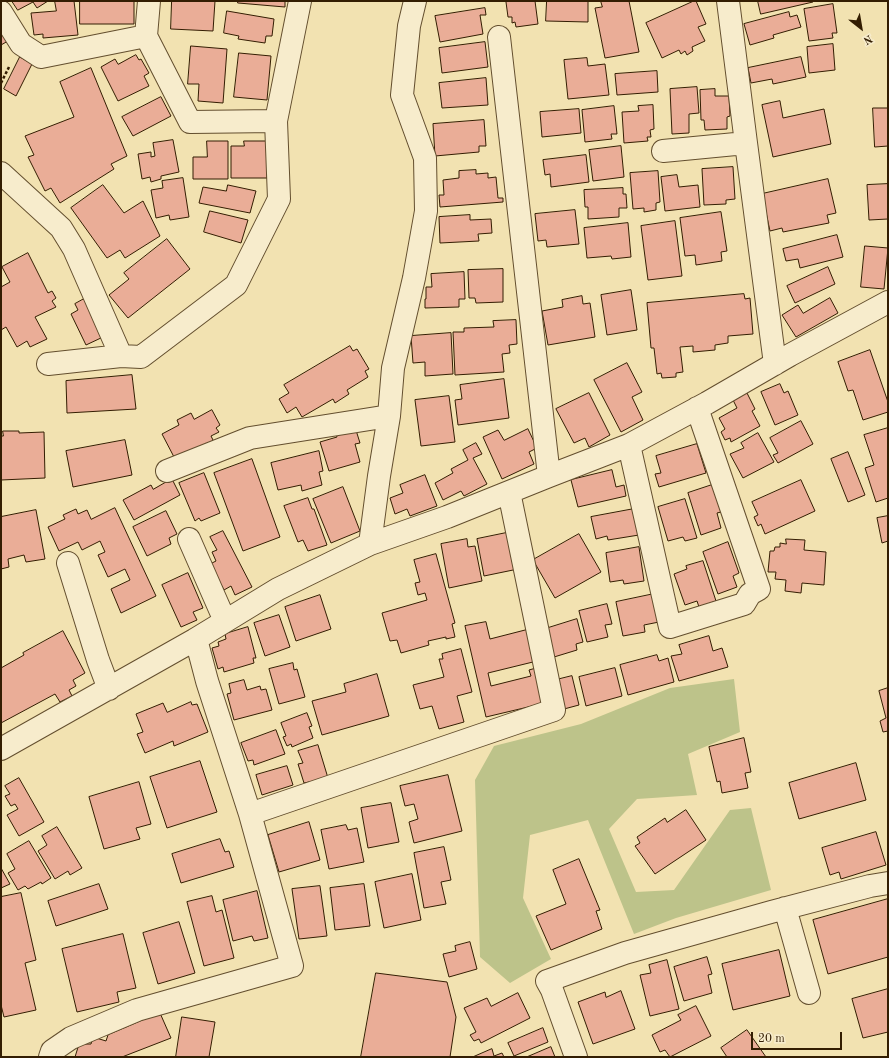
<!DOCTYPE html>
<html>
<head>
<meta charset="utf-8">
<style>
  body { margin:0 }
  #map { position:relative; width:889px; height:1058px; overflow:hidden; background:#f2e2b1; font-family:"Old Standard TT",serif }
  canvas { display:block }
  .frame { position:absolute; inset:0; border:2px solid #331d02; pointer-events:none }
  .north { position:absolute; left:841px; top:8px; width:40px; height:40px; -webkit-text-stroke:3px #f7eccc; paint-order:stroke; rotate:149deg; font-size:11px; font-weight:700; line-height:16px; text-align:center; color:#331d02 }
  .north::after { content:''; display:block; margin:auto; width:14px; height:18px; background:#331d02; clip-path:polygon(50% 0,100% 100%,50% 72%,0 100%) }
  .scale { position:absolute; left:751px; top:1032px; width:91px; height:18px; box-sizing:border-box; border:2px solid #331d02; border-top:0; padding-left:5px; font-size:12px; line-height:14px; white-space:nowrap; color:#331d02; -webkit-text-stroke:3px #f7eccc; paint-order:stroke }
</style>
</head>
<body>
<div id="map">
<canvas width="889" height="1058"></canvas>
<div class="frame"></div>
<div class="north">N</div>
<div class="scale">20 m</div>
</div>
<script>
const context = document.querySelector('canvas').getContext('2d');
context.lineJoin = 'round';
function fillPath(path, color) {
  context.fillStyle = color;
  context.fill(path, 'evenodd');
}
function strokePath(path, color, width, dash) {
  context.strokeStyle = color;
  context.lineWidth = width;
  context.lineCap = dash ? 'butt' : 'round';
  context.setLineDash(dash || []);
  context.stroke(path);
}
fillPath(new Path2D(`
  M734,679L740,732L688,754L697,795L637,799L609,829L636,892L674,890L730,810L751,808L771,890L676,918L634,934L588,820L530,835L523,898L551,959L510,983L480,957L475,780L494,746L581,724L670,688Z`), '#bdc38a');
const building = new Path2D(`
  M12,1H48L37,8L33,2L18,10Z
  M55,1H74L78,35L43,38V34L34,35L31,13L56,11Z
  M80,1H134V24H80Z
  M172,1H215L213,31L171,29Z
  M238,1H285V7L238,3Z
  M514,1H535L538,24L516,27L515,22L512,23V17H508L506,2Z
  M547,1H588V22L546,21Z
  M601,1H629L639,52L605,58L595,8L602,7Z
  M694,1H696L706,24L698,27L705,41L692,47L693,51L687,55L685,51L681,54L679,50L662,58L646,23Z
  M758,1H813V2L761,14Z
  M833,4L837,33H832L833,38L809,41L804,9Z
  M485,8L486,15H480L483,34L440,42L435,16Z
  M227,11L274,19L272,36H266L265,43L238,39L239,36L224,33Z
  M789,12L790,17L797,15L801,27L773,35L774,38L750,45L744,24Z
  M1,31L8,41L1,45Z
  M485,42L488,67L442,73L439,48Z
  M833,44L835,70L809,73L807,47Z
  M191,46L227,49L223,103L198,101L199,84H188Z
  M239,53L271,56L267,100L234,97Z
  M136,55L139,60L141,59L149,73L144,76L149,86L118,101L101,67L115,59L118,64Z
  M20,57L32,64L16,96L4,89Z
  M801,57L806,77L773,84L772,79L751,83L748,68Z
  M587,58L588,66L605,64L609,95L568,99L564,60Z
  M91,68L127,156L111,164L114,169L60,203L51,188L45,191L28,157L34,155L25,136L74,117L60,82Z
  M657,71L658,92L617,95L615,74Z
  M486,78L488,105L442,108L439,83Z
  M697,87L699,113L689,114V133L672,134L670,89Z
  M715,89V96H729L730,116L727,117V129L705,130L704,120H701L700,90Z
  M161,97L171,116L133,136L122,117Z
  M780,101L783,118L824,109L831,144L773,157L762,105Z
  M653,105L654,129L650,130L651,137H647L648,141L624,143L622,112L639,111L638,106Z
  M614,106L617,134H611L612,139L585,142L582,110Z
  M873,108H888V146L875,147Z
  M579,109L581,133L542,137L540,112Z
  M484,120L486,146H479V152L435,156L433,124Z
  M173,140L179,172L161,176V179L151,182L150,177L142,179L138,154L151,152V157L155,156L153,143Z
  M207,141H228V179H193V157H207Z
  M244,141H267V178H231V146H244Z
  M621,146L624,177L593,181L589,150Z
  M586,155L589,182L551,187L550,174L545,175L543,160Z
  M733,167L735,199L726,200V204L704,205L702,169Z
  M476,170V174L488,173V178L496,177L498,198H503V202L440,207L439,195H444L443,180L459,178V171Z
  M658,171L660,202L656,203V210L644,212V208L633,209L630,173Z
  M677,175L679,187L698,185L700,207L665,211L661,177Z
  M183,178L189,217L170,220L169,215L156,218L151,190L163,188L162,181Z
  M828,179L836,213L827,215L829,223L783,232L782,228L770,231L762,194Z
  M888,184V219L869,220L867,185Z
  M103,185L124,213L143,201L160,236L125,258L120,250L107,258L71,208Z
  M228,185L256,191L250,213L199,203L203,187L226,191Z
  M623,188V194H626L627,208H619V217L588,219V207H585L584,190Z
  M575,210L579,244L547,247L546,240L538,241L535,214Z
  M210,211L248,220L241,243L204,232Z
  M721,212L727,251L721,252L722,261L696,265L695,255L685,256L680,218Z
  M470,215V220L491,219L492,233L478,234L479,241L440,243L439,217Z
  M675,221L682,276L648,280L641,226Z
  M628,223L631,257L612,259L611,256L587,258L584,228Z
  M837,235L843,257L800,268L798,259L786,261L783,249Z
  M167,239L190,269L128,318L109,295L129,279L124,273Z
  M865,246L888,248L884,289L861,287Z
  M28,253L48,293L52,291L56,298L52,301L56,307L35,317L47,339L30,347L27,341L17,347L6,327L1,330V287L10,282L2,267Z
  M828,267L835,284L795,303L787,286Z
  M503,269V302L476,303L475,298H469L468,270Z
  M464,272L465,299H459V307L425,308V299H426V287H432L431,274Z
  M631,290L637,330L607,335L601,295Z
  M744,294L745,299L750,298L753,334L728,336V343L715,345V350L693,352V346L680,347L683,372L676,373V377L662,378L661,373L657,374L654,348H651L647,303Z
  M582,296L583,304L590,303L595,337L548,345L542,311L563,307L562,300Z
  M830,298L838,313L796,337L782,315L798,305L803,313Z
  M84,299L103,337L86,345L71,314L78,310L75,304Z
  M516,320L517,344L509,345L510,353L502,354L504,372L455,375L453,332H464V328L494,327L493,321Z
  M451,333L453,374L425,376V362L413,363L411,336Z
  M350,346L353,351L357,349L369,369L365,371L368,377L347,390L349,394L335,403L333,399L302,417L296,407L287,413L279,399L289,393L284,385Z
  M870,350L888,402V412L863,420L853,390L848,391L838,362Z
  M627,363L642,392L632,397L643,420L621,432L594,380Z
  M132,375L136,409L67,413L66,381Z
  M504,379L509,418L458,425L455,400L462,399L460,385Z
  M780,384L784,393L788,391L798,415L775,425L761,392Z
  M589,393L610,435L589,447L585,438L574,443L556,409Z
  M747,393L755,409L752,411L760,426L731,442L730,438L725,440L721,432L725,429L719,418L737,408L733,400Z
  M449,396L455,442L421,446L415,400Z
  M212,410L220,425L216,428L219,432L211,436L214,442L187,456L185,452L174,457L162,434L179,425L177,420L191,413L194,419Z
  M801,421L813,444L778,463L773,455L778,453L770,438Z
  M355,427L360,443L355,444L360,462L329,471L320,442L337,437L336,433Z
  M888,428V498L876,502L865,468L874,465L864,435Z
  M528,429L537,448L529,452L534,464L502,479L483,437L498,430L504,440Z
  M3,431H19V433L44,432L45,478L1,480V436H3Z
  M758,433L774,462L743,478L730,454L744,448L741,443Z
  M125,440L132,475L73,487L66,451Z
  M476,443L482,454L473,458L487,484L464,496L461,491L443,500L435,483L453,473L451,469L468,460L463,450Z
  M697,444L706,473L659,487L655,474L661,473L656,456Z
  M319,451L323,471L319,472L322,485L302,491L301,485L278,490L271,463Z
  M848,452L865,495L848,502L831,459Z
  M252,459L280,537L243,551L214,473Z
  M612,470L616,487L624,485L626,496L578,507L571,480Z
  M204,473L220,513L201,521L199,518L195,521L179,483Z
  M425,475L437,506L410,516L407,509L395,514L390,498L403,493L400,485Z
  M172,479L180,495L134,520L123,500L151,485L153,489Z
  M801,480L815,511L765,534L761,524L758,526L754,517L758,515L752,502Z
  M712,485L721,512L717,513L721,528L701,535L688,493Z
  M343,487L360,531L331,543L313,499Z
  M308,498L312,509H314L327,545L308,551L303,540L298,542L284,506Z
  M685,499L697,538L685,541L683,537L668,541L658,507Z
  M115,508L156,596L121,613L111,589L130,580L125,569L108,577L98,555L105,552L100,541L82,550L78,542L59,551L48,527L65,519L63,515L76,509L78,514L87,510L91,519Z
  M634,509L639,535L608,540L607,536L596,539L591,517Z
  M36,510L45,559L26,562L24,555L8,559L9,567L1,569V517Z
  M166,511L177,534L169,538L171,544L147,556L133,527Z
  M888,516V541L882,543L877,518Z
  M223,531L252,587L235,595L231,586L224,590L210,564L216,561L212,552L217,550L210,537Z
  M511,532L518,569L484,576L477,539Z
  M579,534L601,572L555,598L533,560Z
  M467,539L468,547L475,546L482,581L449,588L441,544Z
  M786,539L805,540L804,550L826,552L824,585L802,583L801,593L785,591L786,580L775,579L776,572H768L770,551H774L775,547H780V543L786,544Z
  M728,542L739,573L733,576L737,587L718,594L703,552Z
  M639,547L644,581L624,584L623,580L610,582L606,553Z
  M436,554L455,623L452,624L455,637L446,639V637L428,641L429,645L401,653L397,640L390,641L382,613L427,600L425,593L418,595L415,583L420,582L414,560Z
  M703,561L716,601L699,607L697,601L685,605L674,574L687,569L686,566Z
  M188,573L203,608L193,612L197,620L181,627L162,585Z
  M654,594L659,622L644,625L645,632L623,636L616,602Z
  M320,595L331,629L296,641L285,607Z
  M607,604L612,624L605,625L608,637L587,642L579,611Z
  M279,615L290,647L265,656L254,623Z
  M577,619L583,642L576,644L577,650L554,657L545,629Z
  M486,622L490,639L529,629L537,661L488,673L491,686L531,676L529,670L536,668L545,703L486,717L465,626Z
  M248,627L256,658H253L254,663L224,672L223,667L218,669L212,648L219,646L218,642L226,639L225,634Z
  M63,631L85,673L73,680L76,686L69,690L72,696L60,702L55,694L1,723V668L24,655L23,653Z
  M709,636L713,651L722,648L728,667L679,681L671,656L682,654L679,645Z
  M461,649L472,692L457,696L464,722L439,729L432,706L420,709L413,685L444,677L439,659H443L442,654Z
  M657,655L659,661L668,658L674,682L628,695L620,665Z
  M293,663L294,670L297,669L305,697L279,704L269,669Z
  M615,668L622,696L586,706L579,677Z
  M377,674L389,716L322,735L312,701L346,692L344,684Z
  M572,676L579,705L564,709L556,680Z
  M244,680L247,690L260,686L261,690L266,689L272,710L234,720L227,694L231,693L229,684Z
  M888,688V731L883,732L880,721L886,718L879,691Z
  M191,702L192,705L197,704L208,732L174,746L173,741L145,753L137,734L143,732L136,714L163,703L167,712Z
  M307,713L312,726L309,727L313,738L292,747L291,744L287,746L283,737L286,736L281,723Z
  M276,730L285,754L254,765L253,760L248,761L241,743Z
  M744,738L751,772L745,773L748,788L722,793L720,781L717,782L709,747Z
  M318,745L328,778L310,784L309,782L304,783L298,764L303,763L298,751Z
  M200,761L217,812L167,828L150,777Z
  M856,763L866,800L799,819L789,783Z
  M287,766L293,785L262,795L256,775Z
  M448,775L462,831L414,843L409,822L418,819L414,804L405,806L400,786Z
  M19,778L44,822L19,836L7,815L18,809L15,804L11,806L5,796L10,794L5,786Z
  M139,782L151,824L136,828L140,839L104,849L89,797Z
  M391,803L399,842L368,848L361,808Z
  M686,810L706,840L655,874L635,846L640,843L637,837L665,818L667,822Z
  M309,822L320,860L279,872L268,835Z
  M346,825L348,830L357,828L364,862L329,869L321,830Z
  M57,827L82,868L70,875L68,871L55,879L38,851L47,845L42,836Z
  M876,832L886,865L841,879L839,872L830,875L822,848Z
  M220,839L225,852L229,851L234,867L181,883L172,854Z
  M29,841L51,878L42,884L41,882L28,889L25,886L18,890L8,873L15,869L7,854Z
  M444,847L451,880L441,882L446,904L424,908L414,853Z
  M579,859L600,910L596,911L602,929L551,950L536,916L566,904L553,870Z
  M1,868L10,884L1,888Z
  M412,874L421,920L384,928L375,882Z
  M99,884L108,909L56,926L48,901Z
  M364,884L370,926L335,930L330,888Z
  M320,886L327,936L299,939L292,889Z
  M257,891L268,938L254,941L252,936L233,941L223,900Z
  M21,893L36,960L25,963L36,1010L4,1017L1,1005V897Z
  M212,896L216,912L222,910L234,958L204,966L187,902Z
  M888,899V957L828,974L813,920Z
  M179,922L195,973L158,984L143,933Z
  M123,934L136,988L117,992L119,1002L77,1012L62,949Z
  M470,942L477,969L449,977L443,954L456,951L455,946Z
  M779,950L790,996L733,1010L722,964Z
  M707,957L712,974L708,975L712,993L684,1001L674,967Z
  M667,960L679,1009L650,1016L640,975L651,973L649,965Z
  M376,973L447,982L456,1017L450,1057H361Z
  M888,989V1032L863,1038L852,999Z
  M621,991L635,1029L593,1044L578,1002L605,992L606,997Z
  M518,993L530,1018L481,1043L479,1039L474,1041L470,1035L476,1032L464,1008L487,998L491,1006Z
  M696,1006L711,1036L670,1057L665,1050L660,1052L652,1035L681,1020L678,1015Z
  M160,1013L171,1038L122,1057H75L79,1044H91L93,1037L106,1041L108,1035Z
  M182,1017L215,1022L209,1057H176Z
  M543,1028L548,1042L514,1056L508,1043Z
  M747,1030L766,1057H727L721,1048Z
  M551,1047L555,1057H527Z
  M492,1049L494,1056L502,1053L504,1057H473Z`);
fillPath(building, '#eaad97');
strokePath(building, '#331d02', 1);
const minor = new Path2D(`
  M728,1L746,143L775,364
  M1,12L21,44L41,57L146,36L149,1
  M146,36L190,122L276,121L300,1
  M499,37L549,476
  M663,151L746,143
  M1,173L61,228L74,249L121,356
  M48,364L121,356L141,357L236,285L279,199L276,121
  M629,445L670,627L744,604L750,594L759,589L697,408
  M167,471L250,438L389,416
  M189,539L225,621
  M370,544L379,476L389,416L393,368L414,278L426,211L425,158L402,95L409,26L415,1
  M68,563L98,660L109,689
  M1,749L196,639L278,589L370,544L447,517L549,476L629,445L707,403L790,355L888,302
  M250,814L554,710L509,492
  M785,908L809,993
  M50,1057L52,1051L71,1038L137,1010L292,966L250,814L207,681L196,639
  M576,1057L552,990L547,981L625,953L771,912L870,886L888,883`);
strokePath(minor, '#634e2e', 24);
strokePath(new Path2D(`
  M1,83L9,67`), '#331d02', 2.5, [3, 2]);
strokePath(minor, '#f7eccc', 22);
</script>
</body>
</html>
